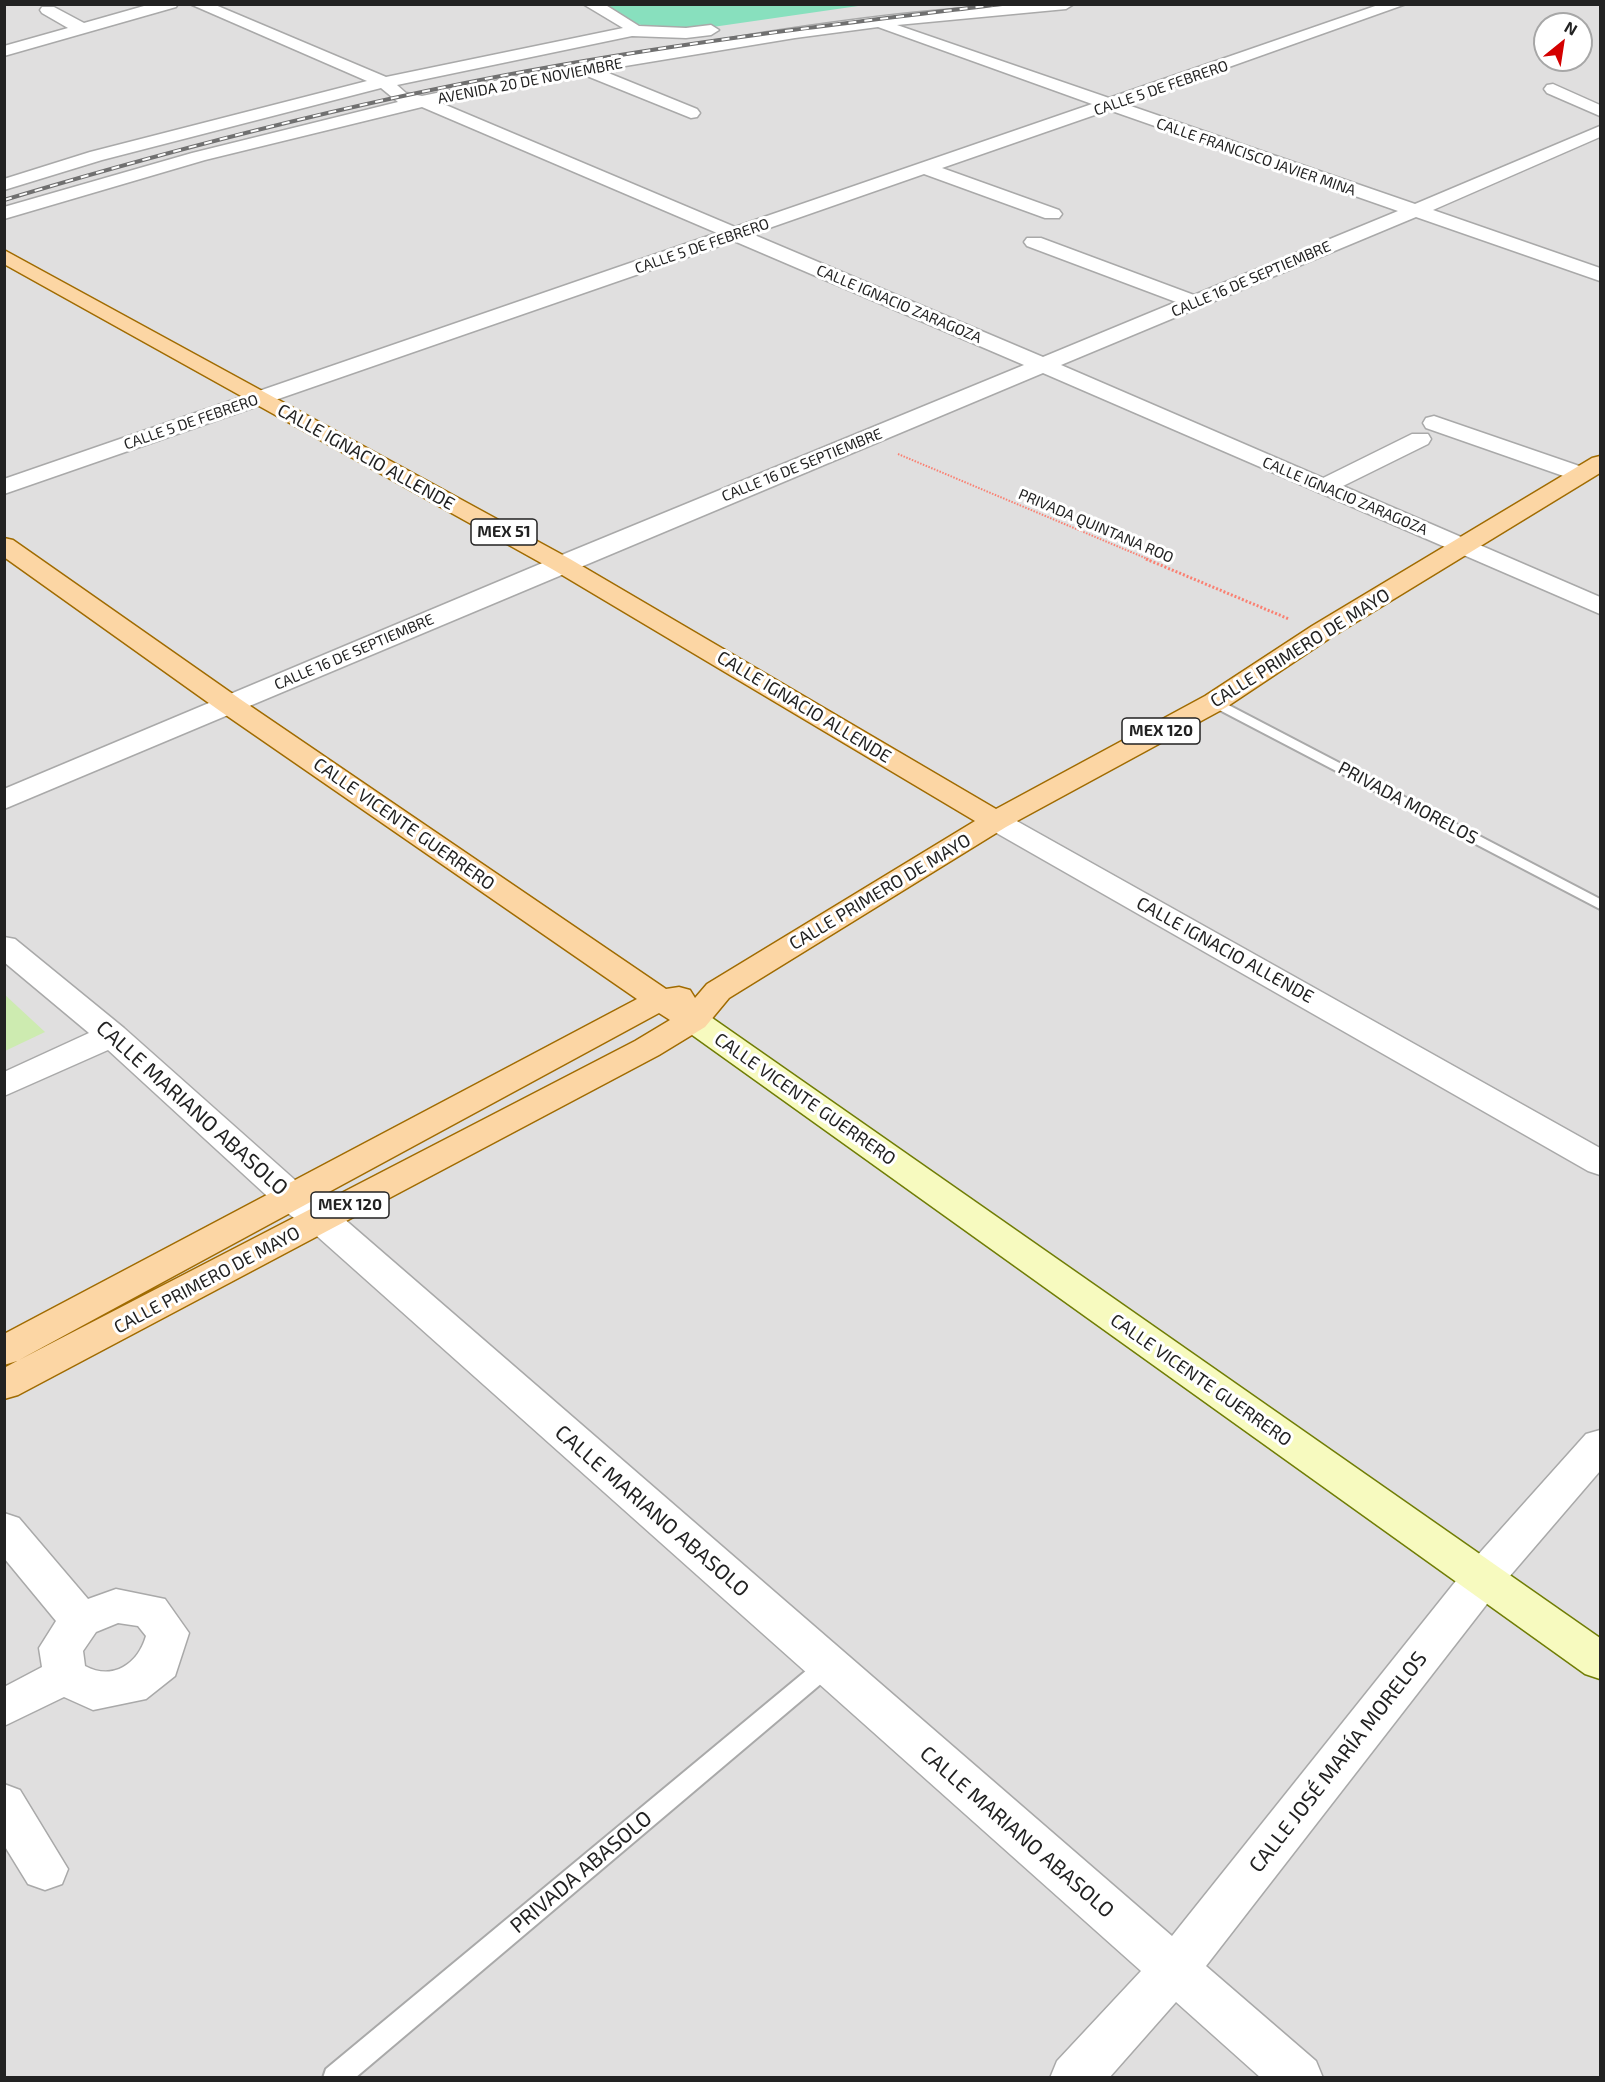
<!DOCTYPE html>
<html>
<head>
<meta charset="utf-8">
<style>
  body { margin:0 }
  #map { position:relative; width:1605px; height:2082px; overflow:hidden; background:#f2efe9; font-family:"Exo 2",sans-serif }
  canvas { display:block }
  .frame { position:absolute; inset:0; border:6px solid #222; pointer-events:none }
  .north { position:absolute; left:1533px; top:12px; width:60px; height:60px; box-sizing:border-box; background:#fff; border:2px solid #a7a7a7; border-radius:50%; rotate:30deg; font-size:16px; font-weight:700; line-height:24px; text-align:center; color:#222 }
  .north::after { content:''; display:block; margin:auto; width:21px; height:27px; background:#d40000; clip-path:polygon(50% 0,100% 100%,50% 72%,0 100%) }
</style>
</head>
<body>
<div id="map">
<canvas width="1605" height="2082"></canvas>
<div class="frame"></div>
<div class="north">N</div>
</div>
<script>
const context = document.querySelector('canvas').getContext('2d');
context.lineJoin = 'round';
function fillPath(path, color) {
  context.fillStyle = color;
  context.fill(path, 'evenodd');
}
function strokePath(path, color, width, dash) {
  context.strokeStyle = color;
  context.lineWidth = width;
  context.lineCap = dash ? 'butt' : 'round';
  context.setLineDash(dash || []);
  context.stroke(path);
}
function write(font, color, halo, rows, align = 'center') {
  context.font = font + ' "Exo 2",sans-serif';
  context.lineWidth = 6;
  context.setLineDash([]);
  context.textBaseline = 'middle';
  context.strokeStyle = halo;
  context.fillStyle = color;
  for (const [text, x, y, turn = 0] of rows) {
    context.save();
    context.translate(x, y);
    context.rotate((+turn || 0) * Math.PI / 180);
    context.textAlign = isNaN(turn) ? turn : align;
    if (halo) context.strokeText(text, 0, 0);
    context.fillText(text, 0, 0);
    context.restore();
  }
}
fillPath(new Path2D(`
  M5,5H1600V2077H5ZM1545,24H1581V60H1545Z`), '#e0dfdf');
fillPath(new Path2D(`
  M4,994L45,1032L5,1051H4Z`), '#cdebb0');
fillPath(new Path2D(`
  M596,5H865L678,32L631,23Z`), '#88e0be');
const lane = new Path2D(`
  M1215,698L1600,899V909L1210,705L1208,702Z
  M827,1657L835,1660L838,1666L835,1672L355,2078H323L326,2069L819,1660Z`);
const street = new Path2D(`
  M151,4H178L176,7L4,56V46L68,28L42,13L40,10L42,7H54L84,23Z
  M190,4H213L386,77L623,28L583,4H604L639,26L686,28L711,25L719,30L711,35L686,38L632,36L397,85L406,93L422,96C535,72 648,51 762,33C865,17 969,4 1074,4L1066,9L897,25L1109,98L1381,4H1406L1125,104L1415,204L1600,126V137L1433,210L1600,268V281L1416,217L1061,365L1323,478L1412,434H1428L1431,439L1428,444L1343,486L1600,597V614L1043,373L4,809V789L552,559L1024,365L734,241L4,494V479L717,233L422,107L205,160L4,219V207L192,153L398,102L381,88L102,160L4,190V179L90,152L367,81ZM878,27L1092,104L735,227L441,103L582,74L691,118L697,117L700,113L697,109L601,70L795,38ZM1109,110L1398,211L1194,295L1041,238H1027L1024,242L1027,246L1176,302L1043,357L752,234L924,174L1045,218H1059L1062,214L1059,210L942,168Z
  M1553,84L1600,105V116L1547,93L1544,89L1547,85Z
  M1434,416L1588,469L1592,474L1588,479H1572L1426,428L1423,423L1426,418Z
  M996,812L1006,815L1600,1148V1175L1588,1171L986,827L981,821L986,815Z
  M4,937L15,939L124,1028L304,1188L335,1211L1172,1936L1467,1567L1586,1434L1600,1430V1471L1497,1591L1206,1966L1316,2061L1323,2078H1261L1176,2002L1109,2078H1050L1057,2061L1141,1971L309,1229L278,1206L108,1050L4,1096V1072L89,1033L4,962Z
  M4,1513L19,1518L88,1599L116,1589L165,1599L189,1633L175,1676L146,1699L93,1710L64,1697L4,1726V1687L42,1667L39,1648L56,1621L4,1558ZM118,1623L138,1626L146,1636C138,1664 113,1681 85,1666L83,1651L96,1632Z
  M4,1784L20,1790L68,1869L62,1884L45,1890L28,1884L4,1845Z`);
const secondary = new Path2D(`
  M693,1010L705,1013L1600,1638V1679L1585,1674L681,1027L677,1020L681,1013Z`);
const primary = new Path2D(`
  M4,250L570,559L996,809L1205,696L1312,626L1592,458L1600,456V473L1330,638L1225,708L1006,827L729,998L705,1027L659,1055L18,1395L4,1399V1368L17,1361L4,1365V1334L637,999L220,711L4,557V538L13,540L240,699L666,989L679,987L690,990L695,998L707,984L975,821L552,569L4,264ZM659,1013L670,1020L635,1041L19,1360Z`);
strokePath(lane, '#a9a9a9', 4);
strokePath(street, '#a9a9a9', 3);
strokePath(secondary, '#707d05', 3);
strokePath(primary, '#a06b00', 3);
strokePath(new Path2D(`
  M898,454L1150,560`), '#fa8072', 2, [1.5, 1.5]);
strokePath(new Path2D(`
  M1146,559L1289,619`), '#fa8072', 3, [2, 2]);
fillPath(lane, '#fff');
fillPath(street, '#fff');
fillPath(secondary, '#f7fabf');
fillPath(primary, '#fcd6a4');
const rail = new Path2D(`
  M4,200C187,145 372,98 561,65C707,39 855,22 1002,4`);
strokePath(rail, '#707070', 4);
strokePath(rail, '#fff', 2, [8]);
write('15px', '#222', '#fff', [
  ["AVENIDA 20 DE NOVIEMBRE",530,81,-11],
  ["CALLE 5 DE FEBRERO",1161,88,-19],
  ["CALLE FRANCISCO JAVIER MINA",1256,157,19],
  ["CALLE 5 DE FEBRERO",702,246,-19],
  ["CALLE 16 DE SEPTIEMBRE",1251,279,-23],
  ["CALLE IGNACIO ZARAGOZA",899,304,23],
  ["CALLE 5 DE FEBRERO",191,422,-19],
  ["CALLE 16 DE SEPTIEMBRE",802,465,-22],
  ["CALLE IGNACIO ZARAGOZA",1345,496,23],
  ["PRIVADA QUINTANA ROO",1096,526,23],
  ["CALLE 16 DE SEPTIEMBRE",354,652,-23]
]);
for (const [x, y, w] of [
  [504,532,66],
  [1161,731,78],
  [350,1205,78]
]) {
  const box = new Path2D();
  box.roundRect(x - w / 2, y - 13, w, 26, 4.5);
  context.fillStyle = '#fff';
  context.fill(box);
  strokePath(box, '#222', 1.5);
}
write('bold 16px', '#222', null, [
  ["MEX 51",504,532],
  ["MEX 120",1161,731],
  ["MEX 120",350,1205]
]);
write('18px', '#222', '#fff', [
  ["CALLE IGNACIO ALLENDE",366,457,29],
  ["CALLE PRIMERO DE MAYO",1300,648,-32],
  ["CALLE IGNACIO ALLENDE",804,707,31],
  ["PRIVADA MORELOS",1408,803,28],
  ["CALLE VICENTE GUERRERO",404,824,35],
  ["CALLE PRIMERO DE MAYO",880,892,-31],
  ["CALLE IGNACIO ALLENDE",1225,950,29],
  ["CALLE VICENTE GUERRERO",805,1099,35],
  ["CALLE PRIMERO DE MAYO",207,1280,-28],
  ["CALLE VICENTE GUERRERO",1201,1380,35]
]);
write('21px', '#222', '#fff', [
  ["CALLE MARIANO ABASOLO",192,1108,42],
  ["CALLE MARIANO ABASOLO",652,1511,41],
  ["CALLE JOSÉ MARÍA MORELOS",1338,1762,-52],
  ["CALLE MARIANO ABASOLO",1017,1832,41],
  ["PRIVADA ABASOLO",581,1872,-40]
]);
</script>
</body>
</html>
